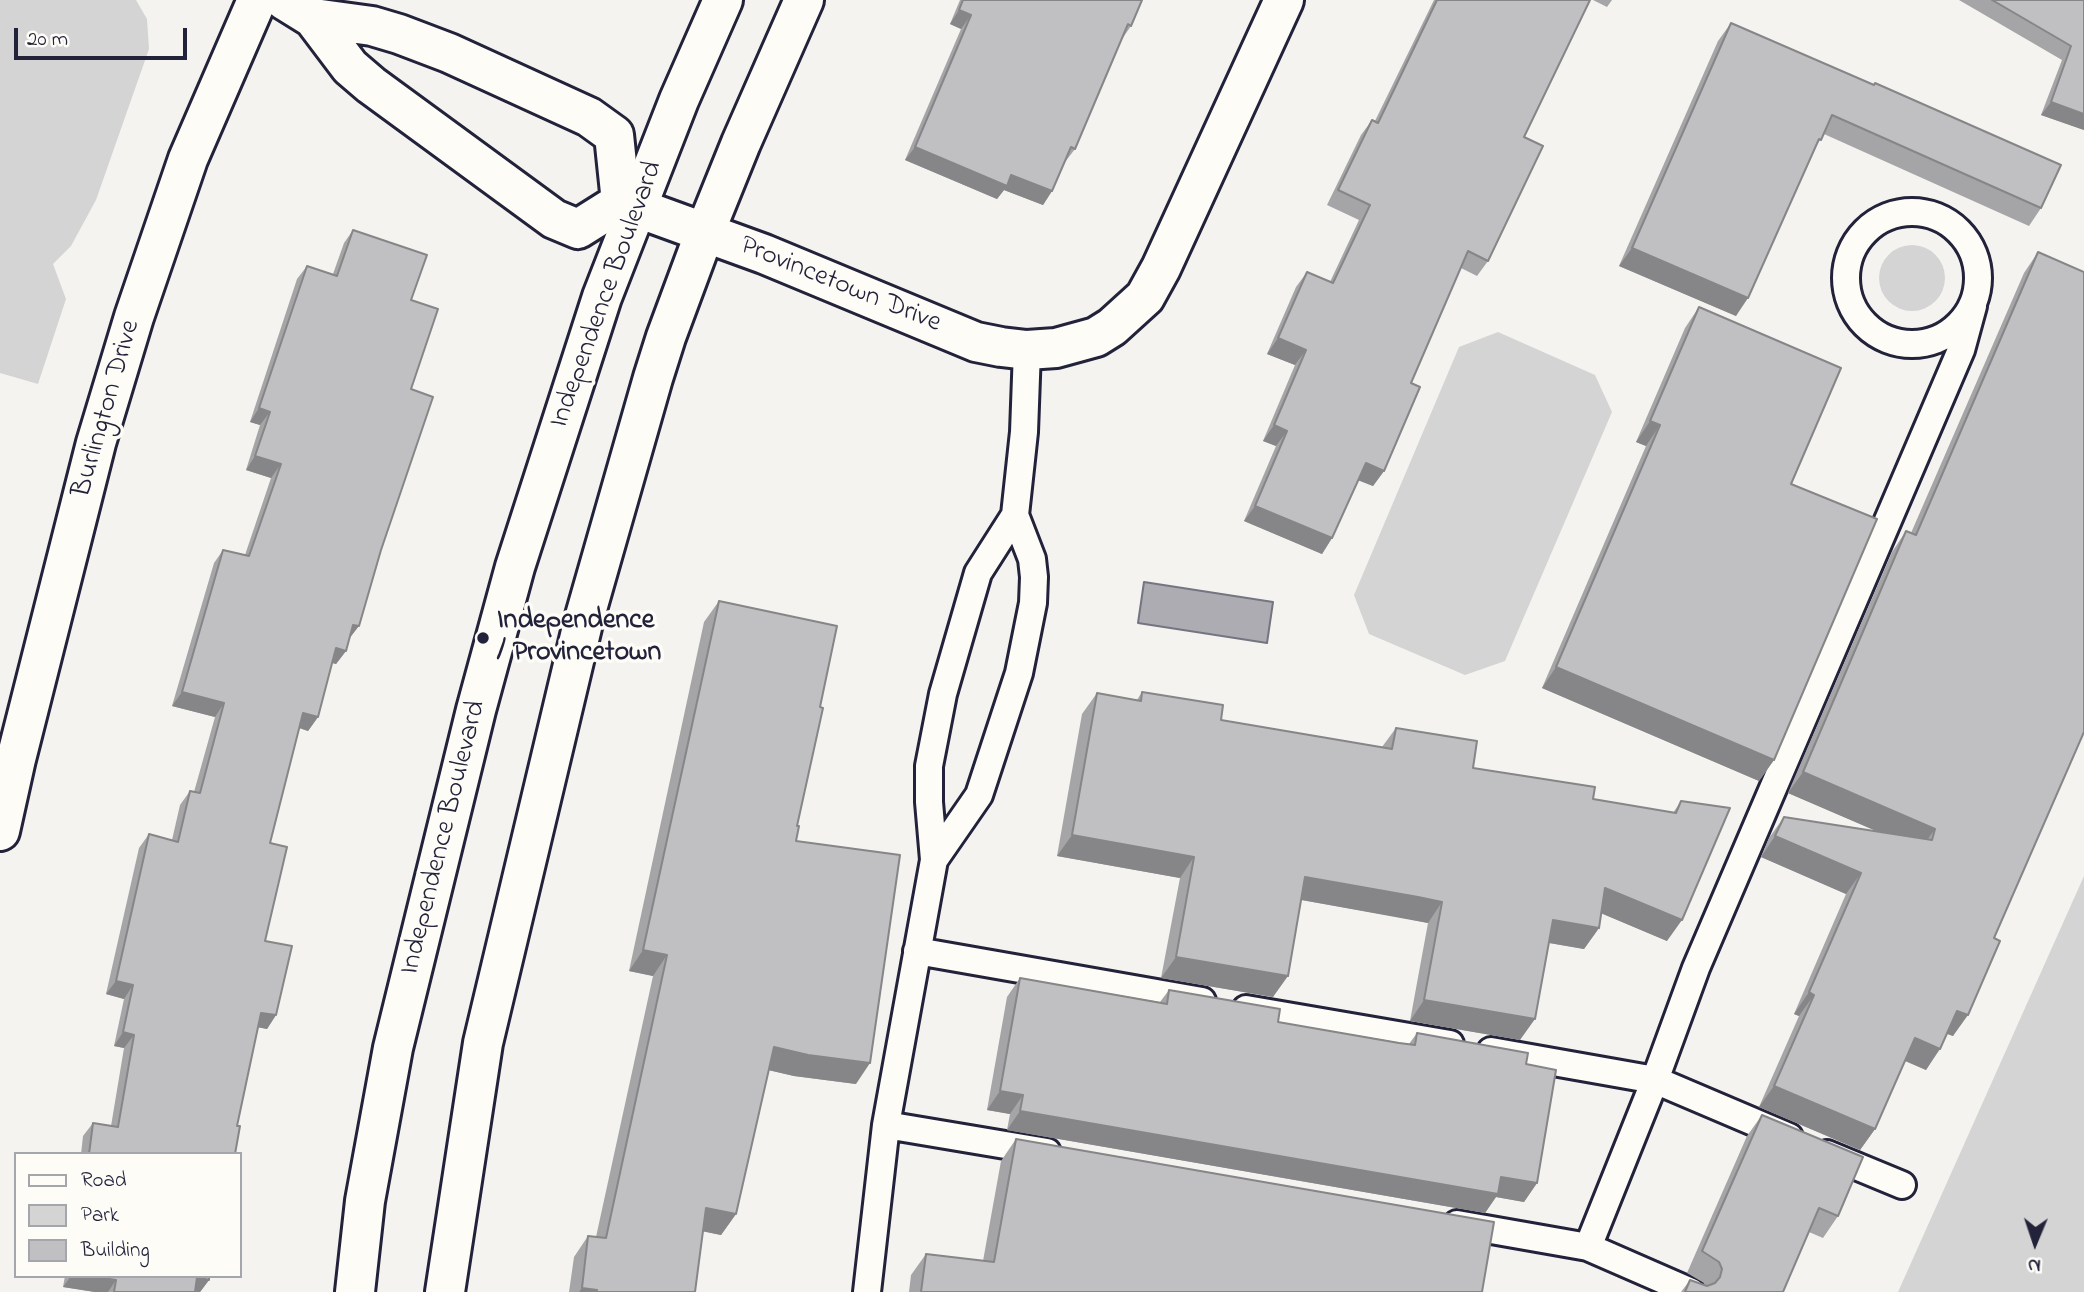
<!DOCTYPE html>
<html>
<head>
<meta charset="utf-8">
<style>
  body { margin:0 }
  #map { position:relative; width:2084px; height:1292px; overflow:hidden; background:#f4f3ef; font-family:"Indie Flower",sans-serif }
  canvas { display:block }
  .legend { position:absolute; left:14px; top:1152px; width:228px; height:126px; box-sizing:border-box; background:#fdfcf7; border:2px solid #a5a5ac; margin:0; padding:9px 12px; list-style:none; font-size:21px; color:#22223b }
  .legend li { display:flex; align-items:center; gap:14px; height:35px }
  .legend b { width:35px; border:2px solid #a5a5ac }
  .north { position:absolute; left:2000px; top:1208px; width:70px; height:70px; -webkit-text-stroke:5px #fdfcf7; paint-order:stroke; rotate:182deg; font-size:19px; font-weight:700; line-height:28px; text-align:center; color:#22223b }
  .north::after { content:''; display:block; margin:auto; width:24px; height:32px; background:#22223b; clip-path:polygon(50% 0,100% 100%,50% 72%,0 100%) }
  .scale { position:absolute; left:14px; top:28px; width:173px; height:32px; box-sizing:border-box; border:4px solid #22223b; border-top:0; padding-left:9px; font-size:21px; line-height:24px; white-space:nowrap; color:#22223b; -webkit-text-stroke:5px #fdfcf7; paint-order:stroke }
</style>
</head>
<body>
<div id="map">
<canvas width="2084" height="1292"></canvas>
<ul class="legend">
<li><b style="height:9px;background:#fdfcf7"></b>Road</li>
<li><b style="height:19px;background:#d5d4d5"></b>Park</li>
<li><b style="height:19px;background:#c0bfc2"></b>Building</li>
</ul>
<div class="north">N</div>
<div class="scale">20 m</div>
</div>
<script>
const context = document.querySelector('canvas').getContext('2d');
context.lineJoin = 'round';
function fillPath(path, color) {
  context.fillStyle = color;
  context.fill(path, 'evenodd');
}
function strokePath(path, color, width, dash) {
  context.strokeStyle = color;
  context.lineWidth = width;
  context.lineCap = dash ? 'butt' : 'round';
  context.setLineDash(dash || []);
  context.stroke(path);
}
function write(font, color, halo, rows, align = 'center') {
  context.font = font + ' "Indie Flower",sans-serif';
  context.lineWidth = 7;
  context.setLineDash([]);
  context.textBaseline = 'middle';
  context.strokeStyle = halo;
  context.fillStyle = color;
  for (const [text, x, y, turn = 0] of rows) {
    context.save();
    context.translate(x, y);
    context.rotate((+turn || 0) * Math.PI / 180);
    context.textAlign = isNaN(turn) ? turn : align;
    if (halo) context.strokeText(text, 0, 0);
    context.fillText(text, 0, 0);
    context.restore();
  }
}
fillPath(new Path2D(`
  M0,0H136L147,19L149,49L96,200L71,246L53,264L66,299L38,384L0,373Z
  M1879 278a33 33 0 1 1 66 0a33 33 0 1 1-66 0Z
  M1498,332L1595,375L1612,412L1505,661L1465,675L1369,634L1354,595L1459,347Z
  M2084,876V1292H1898Z`), '#d5d4d5');
const water = new Path2D(`
  M1144,582L1273,602L1267,643L1138,623Z`);
fillPath(water, '#acacb2');
strokePath(water, '#757582', 2);
const service = new Path2D(`
  M1846 278a66 66 0 1 1 132 0a66 66 0 1 1-132 0Z
  M934,860L979,795L1019,673L1033,603L1034,577L1032,559L1015,515
  M917,951L1202,1001
  M1246,1009L1450,1044
  M1491,1051L1655,1080L1789,1137
  M886,1125L1047,1152
  M1827,1154L1902,1185
  M1457,1224L1588,1247L1691,1292
  M1588,1247L1655,1080L1696,968L1961,350L1973,306
  M867,1292L886,1125L934,860L929,802V766L943,694L978,573L1015,515L1024,432L1027,350`);
const minor = new Path2D(`
  M284,0L313,18L350,67L371,85L554,219L578,229L621,202
  M313,18L372,26L399,34L449,53L589,117L614,135L621,202
  M621,202L764,254L976,342L1001,347L1027,350L1056,348L1096,337L1112,327L1145,297L1161,268L1284,0
  M0,831L16,759L96,443L134,317L188,159L257,0`);
const tertiary = new Path2D(`
  M355,1292L365,1201L393,1048L476,710L515,567L602,297L679,100L723,0
  M445,1292L483,1043L583,623L653,378L666,337L705,232L741,143L804,0`);
strokePath(service, '#22223b', 32);
strokePath(minor, '#22223b', 44);
strokePath(tertiary, '#22223b', 44);
strokePath(service, '#fdfcf7', 26);
strokePath(minor, '#fdfcf7', 38);
strokePath(tertiary, '#fdfcf7', 38);
fillPath(new Path2D(`
  M960,0H1142L1131,26L1122,39L1075,149L1065,162L1052,191L1043,205L1004,190L997,199L905,160L961,29L950,24Z
  M1434,0H1590L1524,137L1488,261L1477,276L1461,268L1411,383L1384,471L1373,486L1358,480L1332,538L1322,554L1244,521L1276,446L1263,441L1295,365L1267,354L1296,287L1307,272L1330,282L1359,220L1327,205L1361,135L1372,120L1375,121Z
  M1593,0H1612L1607,7Z
  M1959,0H2084V130L2041,115L2062,60Z
  M1731,23L2041,208L2029,226L1824,134L1814,149L1736,316L1619,266L1718,41Z
  M353,230L411,300V389L349,639L346,651L336,664L332,663L318,717L308,731L299,728L270,843L265,941L276,1015L267,1029L258,1027L237,1126L235,1154H81L83,1136L93,1123L111,1126L124,1048L114,1046L124,999L106,994L139,848L149,834L172,840L180,805L190,791L194,792L215,717L172,706L214,563L223,550L245,555L271,478L246,470L260,425L250,422L297,279L307,266L333,274L344,243Z
  M2038,252L1994,938L1953,1036L1947,1034L1926,1070L1905,1061L1875,1129L1860,1150L1759,1107L1799,1016L1794,1014L1846,894L1761,857L1769,838L1784,817L1879,832L1788,793L1892,552L1906,531L1911,533L2024,273Z
  M1699,307L1791,484L1774,760L1759,781L1542,688L1646,446L1636,442L1685,328Z
  M719,601L820,707L797,826L796,841L856,1084L794,1076L769,1070L736,1214L721,1235L703,1231L695,1292H569L574,1257L588,1236L596,1237L653,976L629,971L704,622Z
  M1142,692L1221,720L1382,747L1396,728L1473,768L1593,799L1673,813L1681,801L1667,941L1601,913L1599,928L1584,949L1549,943L1520,1040L1410,1021L1428,923L1404,918L1301,900L1273,997L1161,978L1180,878L1057,856L1082,714L1097,693L1137,700Z
  M1020,978L1160,1002L1169,990L1278,1022L1409,1044L1417,1033L1526,1064L1537,1183L1524,1202L1496,1197L1485,1213L1007,1130L1010,1114L987,1110L1007,997Z
  M1762,1115L1838,1216L1823,1238L1809,1232L1783,1292H1681L1690,1280L1705,1285L1704,1283L1687,1273L1747,1136Z
  M1016,1139L1482,1292H909L911,1275L926,1254L983,1261L1001,1161Z
  M65,1276H209V1280L200,1292H95L63,1287Z`), '#a5a4a7');
fillPath(new Path2D(`
  M959,10L971,15L961,29L950,24Z
  M2051,102L2084,114V130L2041,115Z
  M915,147L1011,175L1052,191L1043,205L1004,190L997,199L905,160Z
  M1632,248L1748,298L1736,316L1619,266Z
  M1278,338L1306,350L1295,365L1267,354Z
  M259,408L270,412L260,425L250,422Z
  M1650,421L1660,425L1646,446L1636,442Z
  M1274,425L1287,431L1276,446L1263,441Z
  M255,456L281,464L271,478L246,470Z
  M1366,463L1384,471L1373,486L1355,479Z
  M1255,506L1332,538L1322,554L1244,521Z
  M353,625L359,626L349,639Z
  M336,648L346,651L336,664L327,661Z
  M1556,667L1774,760L1759,781L1542,688Z
  M182,692L224,703L215,717L172,706Z
  M303,713L318,717L308,731L294,726Z
  M1803,772L1935,829L1920,850L1788,793Z
  M1072,835L1194,857L1180,878L1057,856Z
  M1775,836L1861,873L1846,894L1761,857Z
  M1305,877L1418,897L1442,902L1428,923L1291,898Z
  M1605,888L1682,920L1667,941L1591,909Z
  M1553,920L1599,928L1584,949L1538,941Z
  M643,950L667,955L653,976L629,971Z
  M1176,957L1288,976L1273,997L1161,978Z
  M116,981L133,985L124,999L106,994Z
  M1809,992L1814,995L1799,1016L1794,1014Z
  M1424,1000L1535,1019L1520,1040L1410,1021Z
  M1957,1011L1968,1015L1953,1036L1943,1032Z
  M261,1013L276,1015L267,1029L251,1026Z
  M123,1032L134,1035L124,1048L114,1046Z
  M1915,1038L1940,1049L1926,1070L1901,1059Z
  M774,1047L870,1063L856,1084L794,1076L759,1068Z
  M1774,1086L1875,1129L1860,1150L1759,1107Z
  M1000,1091L1023,1095L1010,1114L987,1110Z
  M1020,1111L1501,1177L1537,1183L1524,1202L1496,1197L1485,1213L1007,1130Z
  M706,1208L736,1214L721,1235L691,1229Z
  M71,1276H89L116,1280L108,1292H95L63,1287Z
  M197,1277L209,1280L200,1292H194Z
  M582,1288L597,1290L595,1292H579Z`), '#868688');
const building = new Path2D(`
  M963,0H1142L1131,26L1128,24L1075,149L1071,147L1052,191L1011,175L1007,186L915,147L971,15L959,10Z
  M1437,0H1590L1524,137L1543,146L1488,261L1468,251L1411,383L1420,387L1384,471L1366,463L1332,538L1255,506L1287,431L1274,425L1306,350L1278,338L1307,272L1333,283L1370,205L1338,190L1372,120L1378,123Z
  M1992,0H2084V114L2051,102L2071,46Z
  M1731,23L1874,85L1875,83L2061,165L2041,208L1832,115L1821,140L1819,139L1748,298L1632,248Z
  M353,230L427,255L411,300L438,309L411,389L433,397L381,550L359,626L353,625L346,651L336,648L318,717L303,713L270,843L287,847L265,941L292,946L276,1015L261,1013L237,1126H240L235,1154H89L93,1123L118,1127L134,1035L123,1032L133,985L116,981L149,834L178,842L190,791L200,793L224,703L182,692L223,550L249,556L281,464L255,456L270,412L259,408L307,266L337,276Z
  M2038,252L2084,272V732L1994,938L2000,941L1968,1015L1957,1011L1940,1049L1915,1038L1875,1129L1774,1086L1814,995L1809,992L1861,873L1775,836L1784,817L1932,840L1935,829L1803,772L1906,531L1916,535Z
  M1699,307L1841,368L1791,484L1877,519L1774,760L1556,667L1660,425L1650,421Z
  M719,601L837,626L820,707L823,708L797,826H799L796,841L900,855L870,1063L808,1055L774,1047L736,1214L706,1208L695,1292H596L597,1290L582,1288L588,1236L606,1238L667,955L643,950Z
  M1142,692L1223,705L1221,720L1392,749L1396,728L1477,741L1473,768L1595,787L1593,799L1676,813L1681,801L1730,808L1682,920L1605,888L1599,928L1553,920L1535,1019L1424,1000L1442,902L1418,897L1305,877L1288,976L1176,957L1194,857L1072,835L1097,693L1141,701Z
  M1020,978L1167,1004L1169,990L1280,1009L1278,1022L1399,1043L1415,1045L1417,1033L1528,1053L1526,1064L1556,1070L1537,1183L1501,1177L1498,1194L1020,1111L1023,1095L1000,1091Z
  M1762,1115L1863,1157L1838,1216L1819,1208L1783,1292H1685L1690,1280L1707,1286L1715,1283L1720,1277L1722,1269L1719,1262L1702,1251Z
  M1016,1139L1494,1222L1482,1292H921L926,1254L994,1262Z
  M89,1276H209V1280L197,1277L195,1292H114L116,1280Z`);
fillPath(building, '#c0bfc2');
strokePath(building, '#868688', 2);
for (const [x, y, r, color] of [
  [483,638,7,"#22223b"]
]) {
  const dot = new Path2D();
  dot.arc(x, y, r, 0, 2 * Math.PI);
  context.fillStyle = color;
  context.fill(dot);
  strokePath(dot, '#fdfcf7', 2.5);
}
write('28px', '#22223b', '#fdfcf7', [
  ["Provincetown Drive",840,286,22],
  ["Independence Boulevard",608,295,-70],
  ["Burlington Drive",108,409,-74],
  ["Independence Boulevard",445,838,-76]
]);
write('bold 28px', '#22223b', '#fdfcf7', [
  ["Independence",497,622],
  ["/ Provincetown",497,654]
], 'left');
</script>
</body>
</html>
